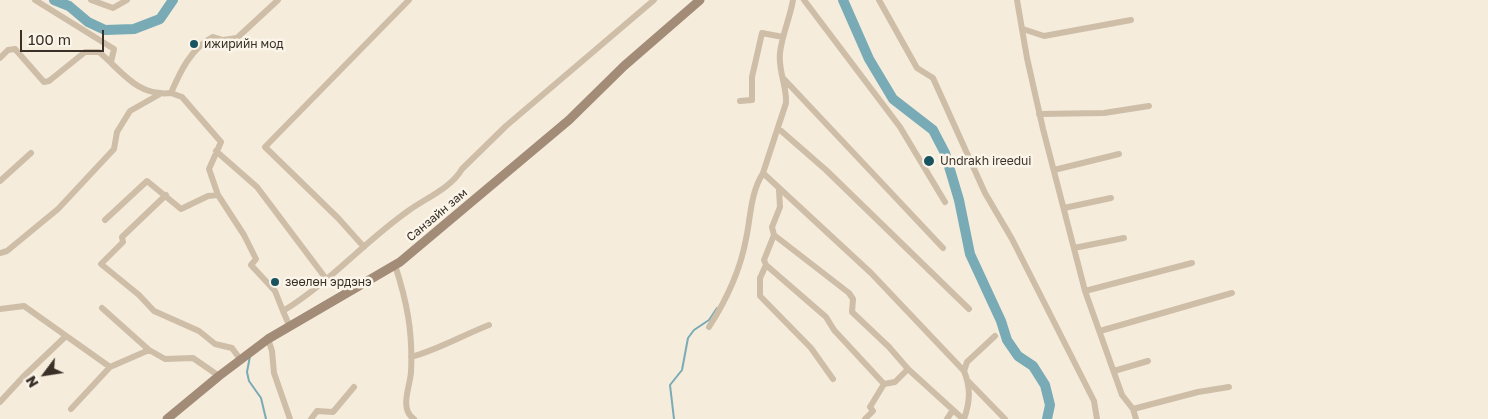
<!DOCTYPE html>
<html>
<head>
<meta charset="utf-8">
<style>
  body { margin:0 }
  #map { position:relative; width:1488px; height:419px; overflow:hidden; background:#f5ecdc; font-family:"Golos Text",sans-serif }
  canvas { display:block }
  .north { position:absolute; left:20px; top:349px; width:50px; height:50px; -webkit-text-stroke:4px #fbf5e9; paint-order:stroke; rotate:239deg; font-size:14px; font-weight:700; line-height:20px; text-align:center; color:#3a3028 }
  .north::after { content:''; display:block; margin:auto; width:18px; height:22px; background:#3a3028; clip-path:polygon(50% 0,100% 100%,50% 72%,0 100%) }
  .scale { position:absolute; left:20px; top:30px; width:84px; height:22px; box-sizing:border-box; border:2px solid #3a3028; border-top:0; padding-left:6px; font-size:15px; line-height:18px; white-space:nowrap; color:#3a3028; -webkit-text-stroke:4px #fbf5e9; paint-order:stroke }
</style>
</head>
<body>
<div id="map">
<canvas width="1488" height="419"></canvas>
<div class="north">N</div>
<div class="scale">100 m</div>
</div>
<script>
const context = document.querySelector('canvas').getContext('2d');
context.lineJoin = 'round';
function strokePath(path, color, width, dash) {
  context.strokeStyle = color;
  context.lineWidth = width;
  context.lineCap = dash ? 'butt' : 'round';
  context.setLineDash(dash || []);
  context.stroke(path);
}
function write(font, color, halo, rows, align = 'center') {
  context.font = font + ' "Golos Text",sans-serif';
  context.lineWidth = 5;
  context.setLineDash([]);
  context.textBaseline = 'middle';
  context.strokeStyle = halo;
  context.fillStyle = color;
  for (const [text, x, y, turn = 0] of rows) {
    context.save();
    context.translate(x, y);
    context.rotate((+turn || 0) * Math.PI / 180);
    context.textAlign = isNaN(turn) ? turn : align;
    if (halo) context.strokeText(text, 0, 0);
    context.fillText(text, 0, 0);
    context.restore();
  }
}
strokePath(new Path2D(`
  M250,356L247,372L249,381L261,398L266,419
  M674,419L670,385L682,370L688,338L694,330L709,320L717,308`), '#78abb5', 2);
strokePath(new Path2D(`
  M54,0L69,6L88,22L105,30L134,29L160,19L173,0
  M843,0L869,59L893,99L933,130L945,153L959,200L970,254L1001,321L1007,340L1018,356L1033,366L1045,385L1050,405L1047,419`), '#78abb5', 10);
strokePath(new Path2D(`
  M35,0L114,49L111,62
  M91,0L113,8L127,0
  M278,0L237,38L223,40L213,37C191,48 180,72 171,93L182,97L221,142L209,169L218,195L244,235L256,259L251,265L275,291L283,311
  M793,0C790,18 782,35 780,53C778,71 787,86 786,103L763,173L871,273L964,371C971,388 970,402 964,419
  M804,0L900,127L945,202
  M879,0L917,68L933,78L985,193L1012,239L1094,401L1097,419
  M1017,0L1027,58L1043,129L1085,291L1122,395L1133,409L1136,419
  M1023,29L1044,36L1131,20
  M0,58L8,50L15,49L44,82L49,81L85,52H99C122,71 137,97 171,93
  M783,78L943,248
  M740,101L752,100V77L762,33L783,37
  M1039,114L1104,113L1149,106
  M779,129L826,170L969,309
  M216,151L257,187L327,280
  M1054,170L1119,154
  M0,181L31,153
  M779,190L780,207L772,227L774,235L764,260L766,265L760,278V296L811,348L833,379
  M166,195L122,237L123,242L101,264L139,295L154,311L199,331L215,344L232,348L240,359
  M1064,208L1111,198
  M105,220L147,181L181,209L208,196L218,195
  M774,235L849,293L853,299L852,312L889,347L908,369L963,419
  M364,247L338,218L265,147L409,0
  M1074,248L1124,238
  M0,253L7,251L58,209L114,149L117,132L130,111L160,94
  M395,265C407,302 413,332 411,372C410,387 399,409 414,419
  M766,265L826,317L834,330L884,384L895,382L908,369
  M1085,291L1192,263
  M102,308L149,350L165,359L193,358L219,376
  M0,309L24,306L110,367L149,350
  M289,325L283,311C329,283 364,242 408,211C426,198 451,188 462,169L506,126L654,0
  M709,327C727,299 740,272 746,239C751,216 750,194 763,173
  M1100,331L1232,293
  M268,339L272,351L274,373L290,419
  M411,357C438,350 463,335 489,325
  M964,371L967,362L995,336
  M1114,371L1148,361
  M969,382L1005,419
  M0,402L23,377L66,336
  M71,409L110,367
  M1133,409L1198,392L1229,387
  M311,419L317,411L333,412L354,387
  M865,419L873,411L870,407L884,384
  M947,419L953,410`), '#cebda7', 6);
strokePath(new Path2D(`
  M167,419L219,376L268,339L400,262L569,120L624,66L700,0`), '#a28c78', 9);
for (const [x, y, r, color] of [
  [194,44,5,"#195360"],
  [929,161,6,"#195360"],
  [275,282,5,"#195360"]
]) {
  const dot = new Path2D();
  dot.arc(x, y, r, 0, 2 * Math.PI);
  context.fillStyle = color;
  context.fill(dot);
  strokePath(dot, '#fbf5e9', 2);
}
write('12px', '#3a3028', '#fbf5e9', [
  ["ижирийн мод",204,44],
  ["Undrakh ireedui",940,161],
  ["зөөлөн эрдэнэ",285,282]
], 'left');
write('12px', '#3a3028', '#fbf5e9', [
  ["Санзайн зам",437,215,-40]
]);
</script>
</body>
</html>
